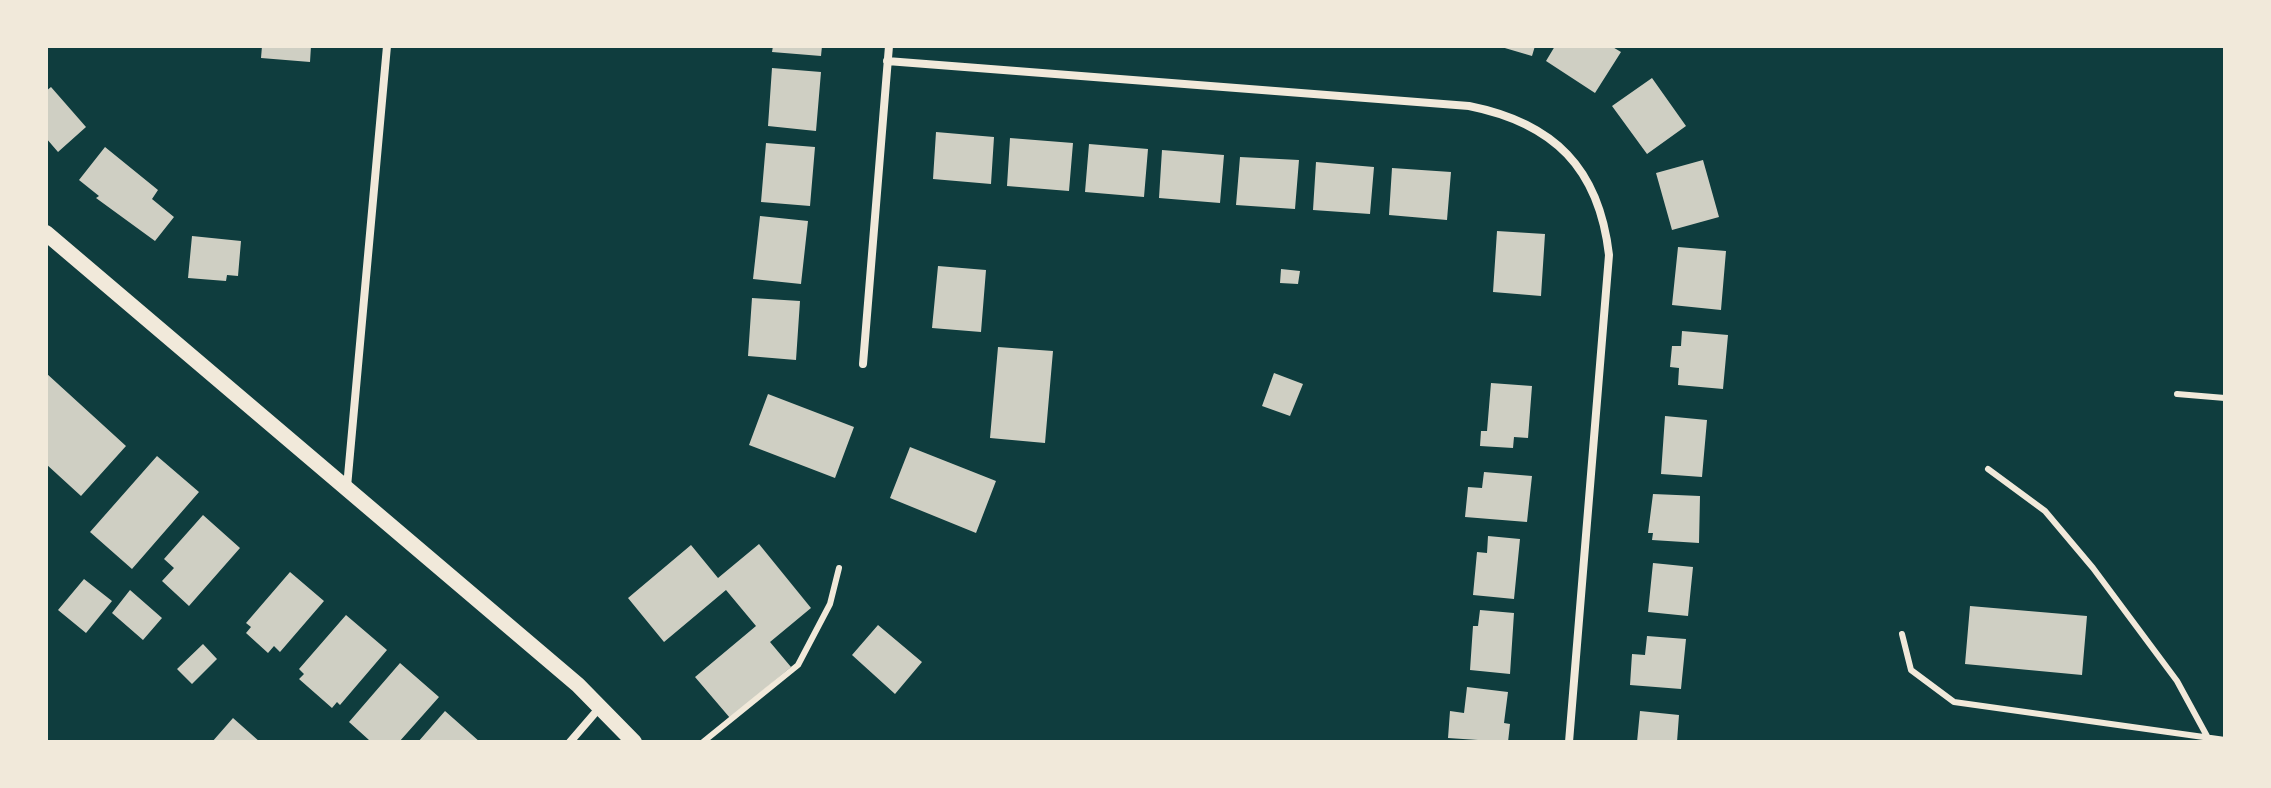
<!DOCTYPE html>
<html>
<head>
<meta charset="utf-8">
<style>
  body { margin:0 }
  #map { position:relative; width:2271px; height:788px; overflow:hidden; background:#0f3d3e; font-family:"Archivo Narrow",sans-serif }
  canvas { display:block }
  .frame { position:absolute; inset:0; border:48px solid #f1e9da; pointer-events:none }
</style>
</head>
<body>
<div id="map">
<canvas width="2271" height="788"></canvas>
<div class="frame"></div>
</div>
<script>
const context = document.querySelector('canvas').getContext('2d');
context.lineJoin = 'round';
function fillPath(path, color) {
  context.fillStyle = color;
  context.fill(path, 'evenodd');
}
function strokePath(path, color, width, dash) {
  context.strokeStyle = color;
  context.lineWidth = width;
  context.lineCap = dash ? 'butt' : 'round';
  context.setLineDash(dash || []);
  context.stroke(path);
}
fillPath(new Path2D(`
  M262,46H311L310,62L261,58Z
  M773,46H822L821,56L772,52Z
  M1498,46H1535L1532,56Z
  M1555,46H1611L1621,52L1595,93L1546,61Z
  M772,68L821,72L816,131L768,126Z
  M1652,78L1686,126L1647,154L1612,106Z
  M51,87L86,127L58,152L46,138V91Z
  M936,132L994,137L991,184L933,179Z
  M1010,138L1073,143L1069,191L1007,186Z
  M766,143L815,147L810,206L761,202Z
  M1089,144L1148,149L1144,197L1085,192Z
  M105,147L158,190L152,199L174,217L155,241L96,198L99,196L79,180Z
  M1162,150L1224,155L1220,203L1159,198Z
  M1240,157L1299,160L1295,209L1236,205Z
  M1703,160L1719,217L1672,230L1656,173Z
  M1316,162L1374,167L1370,214L1313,210Z
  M1392,168L1451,172L1447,220L1389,215Z
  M760,216L808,221L801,284L753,279Z
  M1497,231L1545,234L1541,296L1493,292Z
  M192,236L241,241L238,276L227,275L226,281L188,278Z
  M1678,247L1726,251L1721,310L1672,305Z
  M938,266L986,270L981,332L932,328Z
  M1281,269L1300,271L1298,284L1280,283Z
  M752,298L800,301L796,360L748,356Z
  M1682,331L1728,335L1723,389L1678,385L1679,368L1670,367L1672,346H1681Z
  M998,347L1053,351L1045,443L990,438Z
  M46,373L126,446L81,496L46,464Z
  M1274,373L1303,384L1290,416L1262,406Z
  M1491,383L1532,386L1528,438L1514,437L1513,448L1480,446L1481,431H1487Z
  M768,394L854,427L835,478L749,445Z
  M1665,416L1707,420L1702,477L1661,474Z
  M910,447L996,481L976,533L890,498Z
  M157,456L199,492L132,569L90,532Z
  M1484,472L1532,476L1527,522L1465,517L1468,487L1482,488Z
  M1653,494L1700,496L1699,543L1652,540L1653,533H1648Z
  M203,515L240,548L189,606L162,581L174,568L164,559Z
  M1488,536L1520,539L1514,599L1473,595L1477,552L1487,553Z
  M759,544L811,608L770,642L791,667L730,718L695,677L756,626L726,590L664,642L628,598L691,545L718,578Z
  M1653,563L1693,567L1688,616L1648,612Z
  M290,572L324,601L280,652L274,646L268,653L246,633L251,627L246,623Z
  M84,579L112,601L86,633L58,610Z
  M130,590L162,618L143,640L112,613Z
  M1970,606L2087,616L2082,675L1965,664Z
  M1480,610L1514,613L1510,674L1470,670L1473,626H1478Z
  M346,615L387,650L340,705L337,702L332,708L299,679L304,674L299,669Z
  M878,625L922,662L895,694L852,655Z
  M1647,636L1686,639L1681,689L1630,685L1632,654L1645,655Z
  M203,644L217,659L192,684L177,669Z
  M400,663L439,697L399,742H366L369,740L349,722Z
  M1467,687L1508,692L1504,723L1510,724L1508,742L1448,738L1450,711L1464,713Z
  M445,711L480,742H418Z
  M1640,711L1679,715L1677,742H1637Z
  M233,718L260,742H212Z`), '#cfcfc3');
strokePath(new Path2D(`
  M2177,394L2225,398
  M1988,469L2045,511L2093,568L2177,681L2208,738
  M1902,634L1911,670L1954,702L2225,740
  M703,742L798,665L830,604L839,568`), '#f1e9da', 6);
strokePath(new Path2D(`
  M887,61L1469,106C1554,123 1599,168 1609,255L1569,742
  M863,364L889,46
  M347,487L387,46
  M570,742L601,706`), '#f1e9da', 8);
strokePath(new Path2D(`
  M46,233L578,685L634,742`), '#f1e9da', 16);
</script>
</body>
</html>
